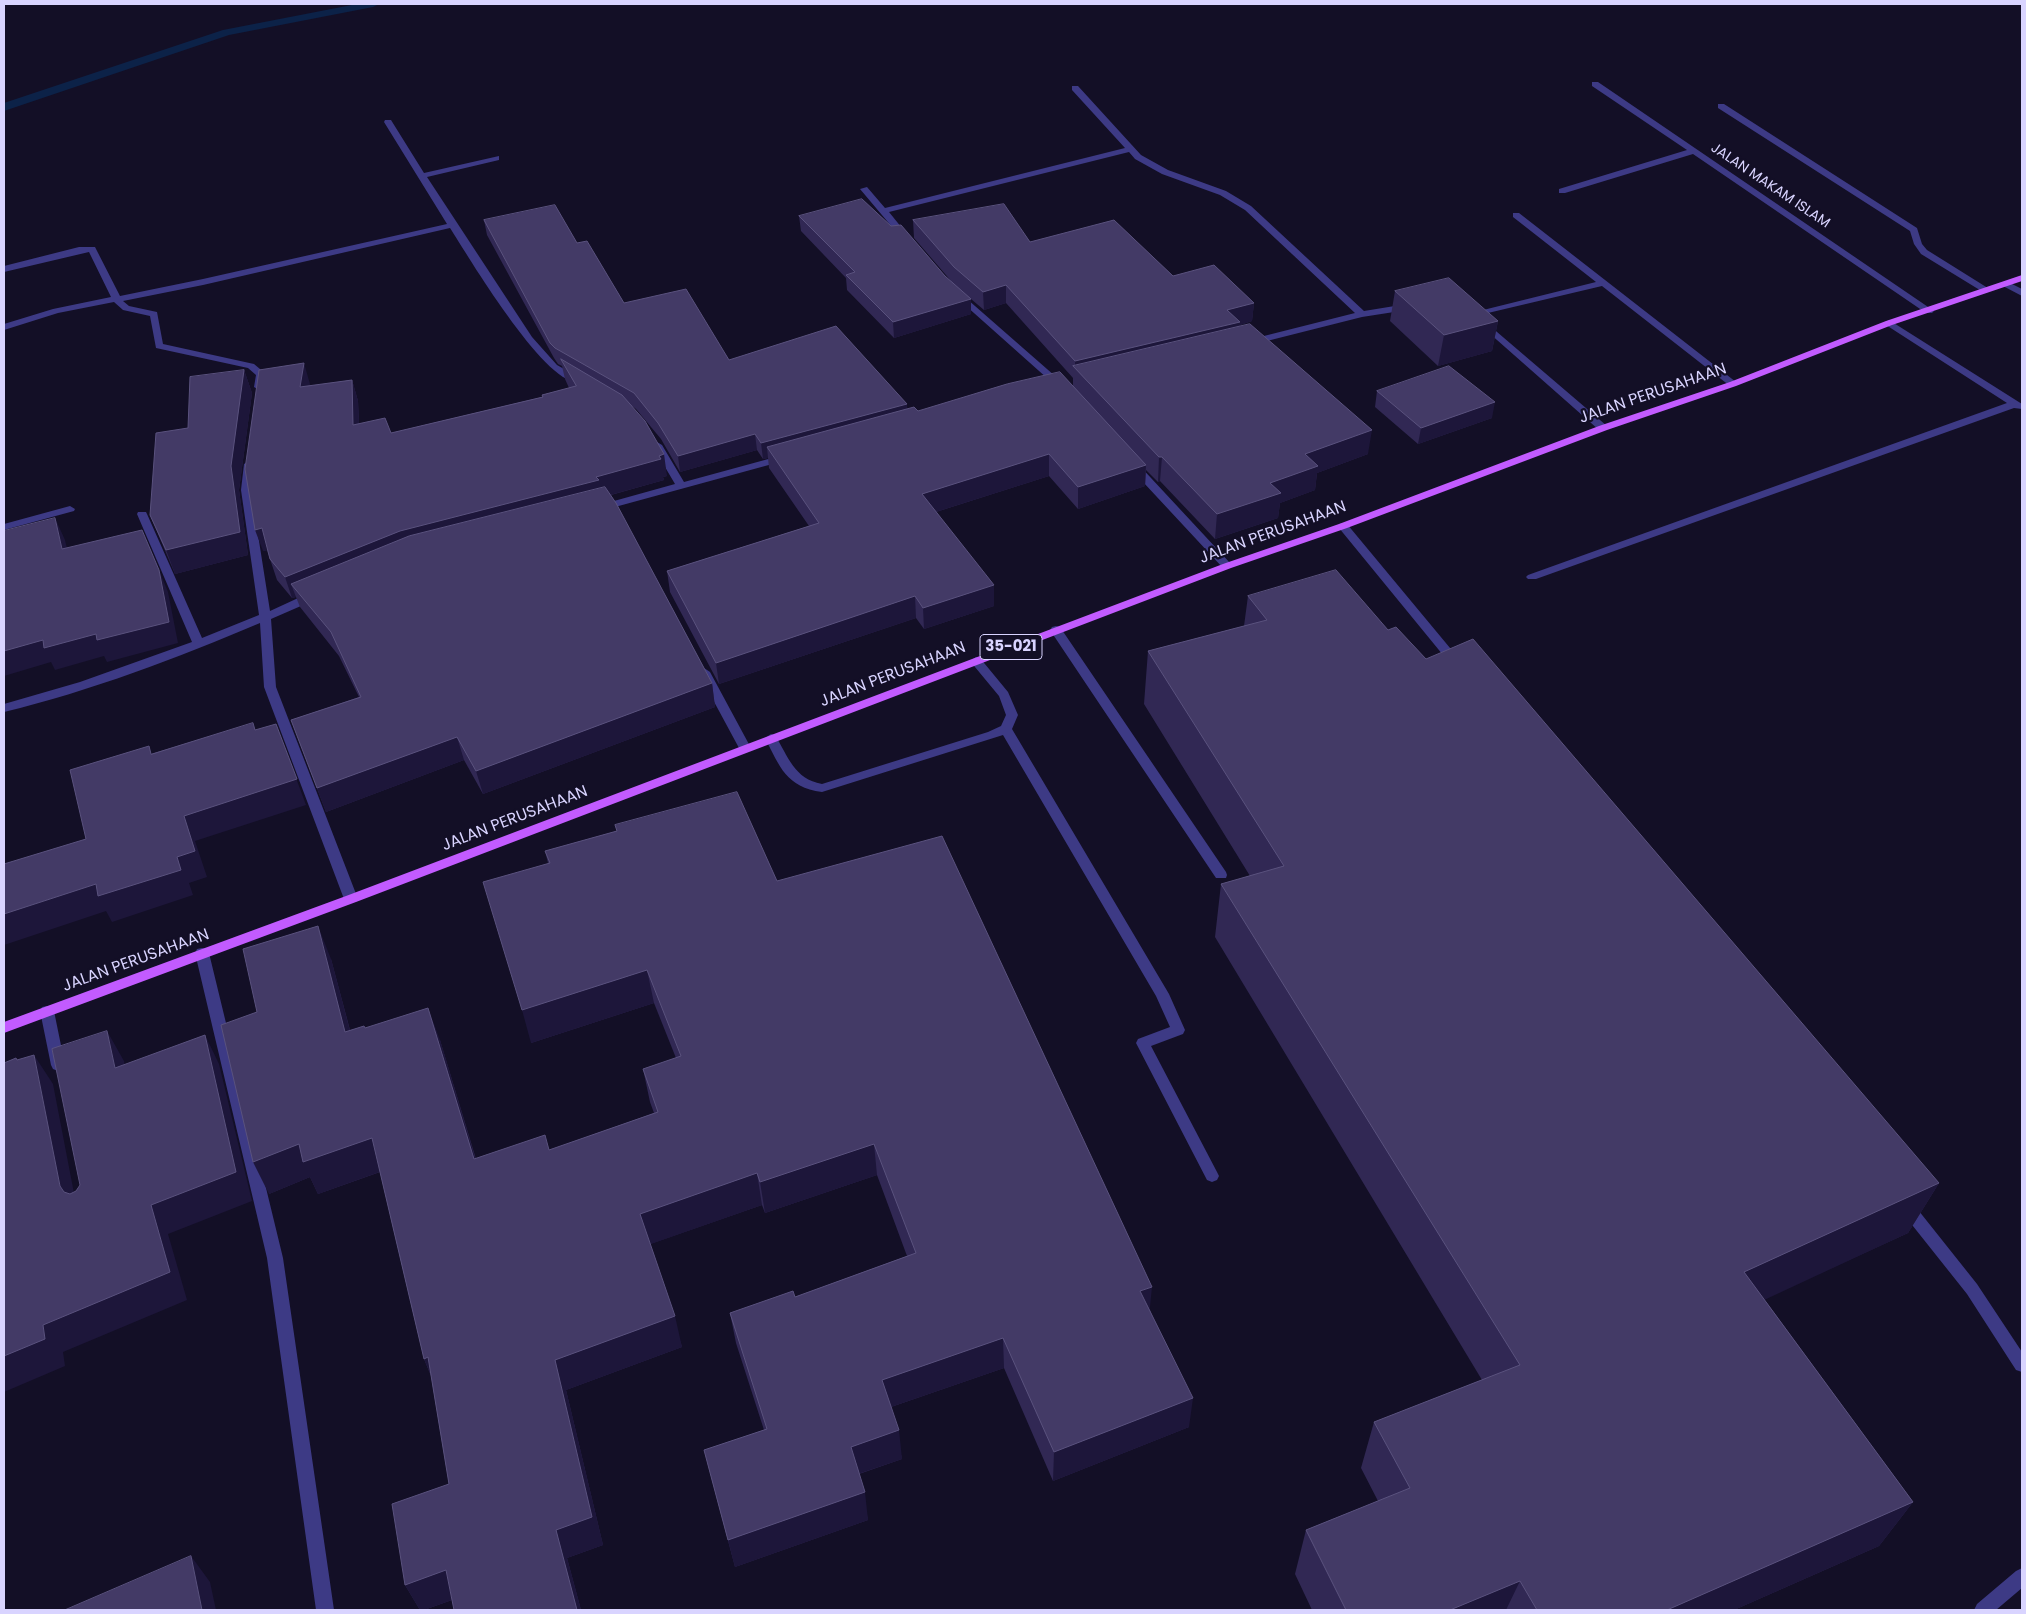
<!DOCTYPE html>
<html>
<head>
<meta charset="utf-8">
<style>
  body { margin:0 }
  #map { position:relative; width:2026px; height:1614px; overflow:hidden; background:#130f26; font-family:Poppins,sans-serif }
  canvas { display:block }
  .frame { position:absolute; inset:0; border:5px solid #d9d4ff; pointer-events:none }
</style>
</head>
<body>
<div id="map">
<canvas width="2026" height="1614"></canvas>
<div class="frame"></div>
</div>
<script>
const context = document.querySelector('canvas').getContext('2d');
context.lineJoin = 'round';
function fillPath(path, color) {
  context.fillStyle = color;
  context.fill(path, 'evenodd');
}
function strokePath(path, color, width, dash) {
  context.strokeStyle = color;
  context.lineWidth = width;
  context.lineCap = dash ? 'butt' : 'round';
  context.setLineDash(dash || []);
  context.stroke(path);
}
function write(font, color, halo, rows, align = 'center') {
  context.font = font + ' Poppins,sans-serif';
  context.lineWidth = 4.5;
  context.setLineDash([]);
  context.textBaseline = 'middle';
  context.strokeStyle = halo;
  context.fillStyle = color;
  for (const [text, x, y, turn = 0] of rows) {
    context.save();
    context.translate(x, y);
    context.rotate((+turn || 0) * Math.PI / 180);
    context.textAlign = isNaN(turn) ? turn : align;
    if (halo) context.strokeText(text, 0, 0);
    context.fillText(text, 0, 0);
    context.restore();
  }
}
fillPath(new Path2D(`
  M357,4H379L373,7L229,35L4,111V103L223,30Z`), '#0c2248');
fillPath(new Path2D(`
  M1718,104H1724L1917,228L1922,244L1927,250L1991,290L1986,293L1983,292L1921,254L1914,244L1910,231L1718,108Z
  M2006,281L2022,289V296L2003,286L2001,284Z
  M1889,320L2022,404V409L2014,408L1536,579H1528L1526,577L1528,575L2007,403L1886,325L1884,323Z
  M1056,626L1060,627L1226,872L1227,875L1226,878H1216L1052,633L1050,630L1052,627Z
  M976,657L980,658L1008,692L1018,715L1012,729L1169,994L1185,1030L1183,1034L1151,1046L1217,1172L1219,1176L1217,1180L1212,1182L1207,1180L1136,1043L1138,1039L1170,1027L1156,996L1003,735L822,792C786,787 780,767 765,738L771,734L775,735C788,756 794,779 822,784L988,732L1001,726L1006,715L999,696L970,661Z`), '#3d3a85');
fillPath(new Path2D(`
  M1592,82H1598L1934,311L1932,313H1926L1693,154L1565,193H1559V189L1687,150L1592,86Z
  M1072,86H1078L1141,155L1168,170L1226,191L1251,206L1364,311L1407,304L1412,307L1407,310L1362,317L1251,345L1248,344V340L1355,313L1245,210L1220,195L1162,174L1135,159L1129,152L889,212L910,238L906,241L903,240L860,189L867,187L885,208L1125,148L1072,90Z
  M385,120H391L424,173L499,156V160L427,177L532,337L557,365L580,378V382C547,389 468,256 450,228L203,285L123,301L129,306L157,312L163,344L254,364L266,374L264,387L259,390L254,387L256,375L248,368L156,348L150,316L123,310L114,302L58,313L4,330V324L53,309L111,297L89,252L4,272V266L79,247H95L120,296L203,279L447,224L384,122Z
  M1513,213H1519L1736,382V386H1730L1602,286L1471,317V313L1596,282L1513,217Z
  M959,292L1063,383V387H1057L956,297V293Z
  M1483,320L1607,426V430H1599L1480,325L1478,323Z
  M657,442L662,445L684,482L783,455L788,458L787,460L604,510H596V506L675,484L652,445Z
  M249,461L254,464L251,490L270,611L309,593H317L319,596L317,599L271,619L276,687L358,899L356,902H346L344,899L264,687L260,623C177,658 91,691 4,712V704L80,682L192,642L137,514L138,512H146L147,514L202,638L259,615L241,490L244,464Z
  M1134,463L1138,464L1231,564L1232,566L1231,568H1223L1130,468L1129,466Z
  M70,506L75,509L74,511L4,530V524Z
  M1343,523L1347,524L1460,660L1462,663L1460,666H1452L1339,528L1338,526L1339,524Z
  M704,668L710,672L751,748L749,751L745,752L739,748L698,672Z
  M202,948L207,949L209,953L283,1258L334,1610H316L267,1258L195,953L197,949Z
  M47,1006L52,1007L54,1011L65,1065L63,1069L58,1071L53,1069L51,1065L40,1011L42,1007Z
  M1906,1200L1911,1201L1977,1284L2022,1352V1372L2016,1370L1967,1294L1901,1211L1898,1206L1901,1201Z
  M2022,1568V1588L1996,1610H1974L1977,1604L2016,1571Z`), '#3d3a85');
fillPath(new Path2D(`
  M2022,275V281L1892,325L1736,386L1607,430L1347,528L1231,568L356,902L4,1033V1022L346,896L1223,564L1339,524L1599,426L1730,382L1886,321Z`), '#c25bff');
fillPath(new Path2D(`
  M799,216L891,226L952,282L914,238L913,220L1030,242L1173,276L1254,303L1252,321L1240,325V326L1368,454L1317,473L1315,490L1280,503L1278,518L1215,539L1160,481L1158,482L1146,470L1145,486L1078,509L1049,476L936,512L994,606L924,629L916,618L719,684L670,592L667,571L809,526L769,468L768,458L763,459L757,450L680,472L661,439L636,409L632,406L667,476L663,477L664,480L611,495L712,683L715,707L483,794L464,760L326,812L291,720L359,697L339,656L300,607L296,597L292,598L277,580L267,550L263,551L310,384V386L352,380L358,401L359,424L391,433L542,397V395L569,388L565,379L562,366L558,364L554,358L487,235L484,220L577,243L624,303L729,360L907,409L918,411L1073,386V378L1006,303L984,310L971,299V314L894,338L847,290L846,278L801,231Z
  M1395,291L1498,321L1492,351L1438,366L1390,321Z
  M244,370L252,393L239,490L248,555L175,574L150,515L188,428Z
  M1377,391L1492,418L1418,444L1375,407Z
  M1248,596L1388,630L1426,659L1939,1183L1908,1233L1764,1299L1913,1502L1879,1546L1734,1610H1312L1295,1574L1306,1530L1378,1501L1361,1468L1374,1422L1482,1380L1215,937L1221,884L1250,876L1144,704L1148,651L1244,626Z
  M615,825L777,881L1150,1310L1189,1427L1053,1481L1004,1368L891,1407L902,1459L859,1474L868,1520L735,1567L704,1450L764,1430L736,1343L730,1313L795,1297L907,1256L877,1175L765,1213L762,1205L650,1244L682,1347L566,1390L603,1545L567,1558L581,1610H454L452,1600L424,1610H420L405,1585L449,1484L431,1376L424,1359L380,1172L318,1194L310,1177L269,1194L257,1012L331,959L350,1030L365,1028L440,1040L476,1159L550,1150L654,1113L650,1102L643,1069L676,1058L654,1003L531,1043L548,863L545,851L617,831Z`), '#312854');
fillPath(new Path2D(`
  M1006,285V303L984,310L983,292Z
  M971,299V314L894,338L893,322Z
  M1254,303L1252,321L1240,325L1238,341L1075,368V361L1227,310Z
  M1498,321L1492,351L1438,366L1444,335Z
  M304,363L310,384L307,408L300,387Z
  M244,370L252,393L239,490L248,555L175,574L166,550L231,466Z
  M352,380L358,401L360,446L353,425Z
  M1495,402L1492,418L1418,444L1421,428Z
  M907,404L908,420L767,447L768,458L763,459L761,443Z
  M1372,430L1368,454L1317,473L1315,490L1280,503L1278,518L1215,539L1217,514L1270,483L1305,454Z
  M755,434L757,450L680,472L678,456Z
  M664,454L667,476L663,477L664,480L291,584L296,597L292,598L285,577L400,531L596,477Z
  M1049,454V476L923,516L922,494Z
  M1159,457H1162L1160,481L1158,482Z
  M1146,465L1145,486L1078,509V487Z
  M55,518L65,540L72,570L62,549Z
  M262,528L270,550L263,551L255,530Z
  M159,570L168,592L178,643L107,662L104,656L55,670L51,662L4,676V651Z
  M994,585V606L924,629L923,608Z
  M915,596L916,618L719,684L716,663Z
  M712,683L715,707L483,794L476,771Z
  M276,724L306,805L195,841L207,877L189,883L193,895L112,922L106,911L4,945V914L177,857L184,816Z
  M457,737L464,760L326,812L317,788Z
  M318,926L331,959L359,1065L345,1032Z
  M647,970L654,1003L531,1043L522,1010Z
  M428,1008L440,1040L485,1191L474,1159Z
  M107,1031L124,1061L131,1097L115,1068Z
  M205,1035L219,1064L252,1201L168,1234L187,1300L63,1352L65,1366L4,1392V1356L43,1325L151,1205Z
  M34,1055L53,1084L78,1214L60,1186Z
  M372,1138L385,1170L318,1194L310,1177L269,1194L253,1162L299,1144Z
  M874,1144L877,1175L765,1213L760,1182Z
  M757,1173L762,1205L648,1245L640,1214Z
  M1939,1183L1908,1233L1719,1321L1744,1272Z
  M1152,1287L1149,1317L1140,1291Z
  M675,1316L682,1347L566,1390L603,1545L567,1558L581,1610H577L556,1530L555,1360Z
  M1003,1338L1004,1368L885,1409L882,1380Z
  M428,1357L437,1389L424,1359Z
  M1193,1398L1189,1427L1053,1481L1054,1452Z
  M899,1430L902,1459L855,1475L851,1447Z
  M865,1492L868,1520L735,1567L728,1540Z
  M1913,1502L1879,1546L1734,1610H1667Z
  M191,1556L210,1582L216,1610H202Z
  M446,1570L460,1597L424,1610H420L405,1585Z
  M1520,1581L1506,1610H1450Z`), '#1d163a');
const building = new Path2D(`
  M862,199L891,226L901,225L945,276L971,299L893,322L846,275L855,272L799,216Z
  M1004,204L1030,242L1114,220L1173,276L1214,265L1254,303L1227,310L1240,322L1075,361L1006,285L983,292L954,267L913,220Z
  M555,205L577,243L587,241L624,303L686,289L729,360L836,326L907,404L761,443L755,434L678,456L658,423L634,393L555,348L550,343L484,220Z
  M1449,278L1498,321L1444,335L1395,291Z
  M1250,324L1372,430L1305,454L1318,466L1270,483L1281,493L1217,514L1162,457H1159L1073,366Z
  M561,359L622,395L645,421L664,454L659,456L661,459L596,477L599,480L400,531L285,577L270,559L262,528L255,530L245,469L259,370L304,363L300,387L352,380L353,425L385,418L391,433L543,397L542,395L576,386Z
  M1449,366L1495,402L1421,428L1377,391Z
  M244,370L231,466L240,532L166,550L150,515L156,433L188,428L190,377Z
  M1060,372L1146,465L1078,487L1049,454L922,494L994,585L923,608L915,596L716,663L667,571L819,523L767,447L914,407L918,411L1007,384Z
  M605,487L616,503L712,683L476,771L457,737L317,788L291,720L361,697L331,632L291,584L409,536Z
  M55,518L62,549L142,530L159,570L169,622L97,640L96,634L44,648L43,640L4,651V531Z
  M1336,570L1388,630L1396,627L1426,659L1473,639L1939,1183L1744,1272L1913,1502L1667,1610H1537L1520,1581L1450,1610H1346L1306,1530L1410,1488L1374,1422L1520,1365L1221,884L1284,866L1148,651L1267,620L1248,596Z
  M253,723L255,730L276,724L297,779L184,816L195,851L177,857L181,870L98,896L96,884L4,914V864L86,839L70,770L149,746L151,754Z
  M737,792L777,881L942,836L1152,1287L1140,1291L1193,1398L1054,1452L1003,1338L882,1380L899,1430L851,1447L865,1492L728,1540L704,1450L767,1429L730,1313L793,1291L795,1297L916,1253L874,1144L760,1182L757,1173L640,1214L675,1316L555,1360L592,1517L556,1530L577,1610H454L446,1570L405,1585L392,1504L449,1484L428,1357L424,1359L372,1138L303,1162L299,1144L253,1162L221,1025L257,1012L243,949L318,926L345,1032L364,1026L365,1028L428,1008L474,1159L545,1135L549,1150L658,1112L643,1069L681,1056L647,970L522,1010L483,882L550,863L545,851L617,831L615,825Z
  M107,1031L115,1068L205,1035L236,1172L151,1205L170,1272L43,1325L45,1339L4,1356V1063L16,1058L17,1060L34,1055L60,1186L64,1192L70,1194L76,1191L80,1185L52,1049Z
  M191,1556L202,1610H65Z`);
fillPath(building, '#433a66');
strokePath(building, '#5a527e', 1);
write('14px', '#d9d4ff', '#130f26', [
  ["JALAN MAKAM ISLAM",1770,186,34]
]);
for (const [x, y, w] of [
  [1011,647,62]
]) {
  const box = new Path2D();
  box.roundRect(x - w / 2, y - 12.5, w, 25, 4);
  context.fillStyle = '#130f26';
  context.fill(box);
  strokePath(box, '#d9d4ff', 1);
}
write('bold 15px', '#d9d4ff', null, [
  ["35-021",1011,647]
]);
write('16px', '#d9d4ff', '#130f26', [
  ["JALAN PERUSAHAAN",1653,394,-19],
  ["JALAN PERUSAHAAN",1273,533,-20],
  ["JALAN PERUSAHAAN",893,675,-21],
  ["JALAN PERUSAHAAN",515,819,-21],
  ["JALAN PERUSAHAAN",136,961,-20]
]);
</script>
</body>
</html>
